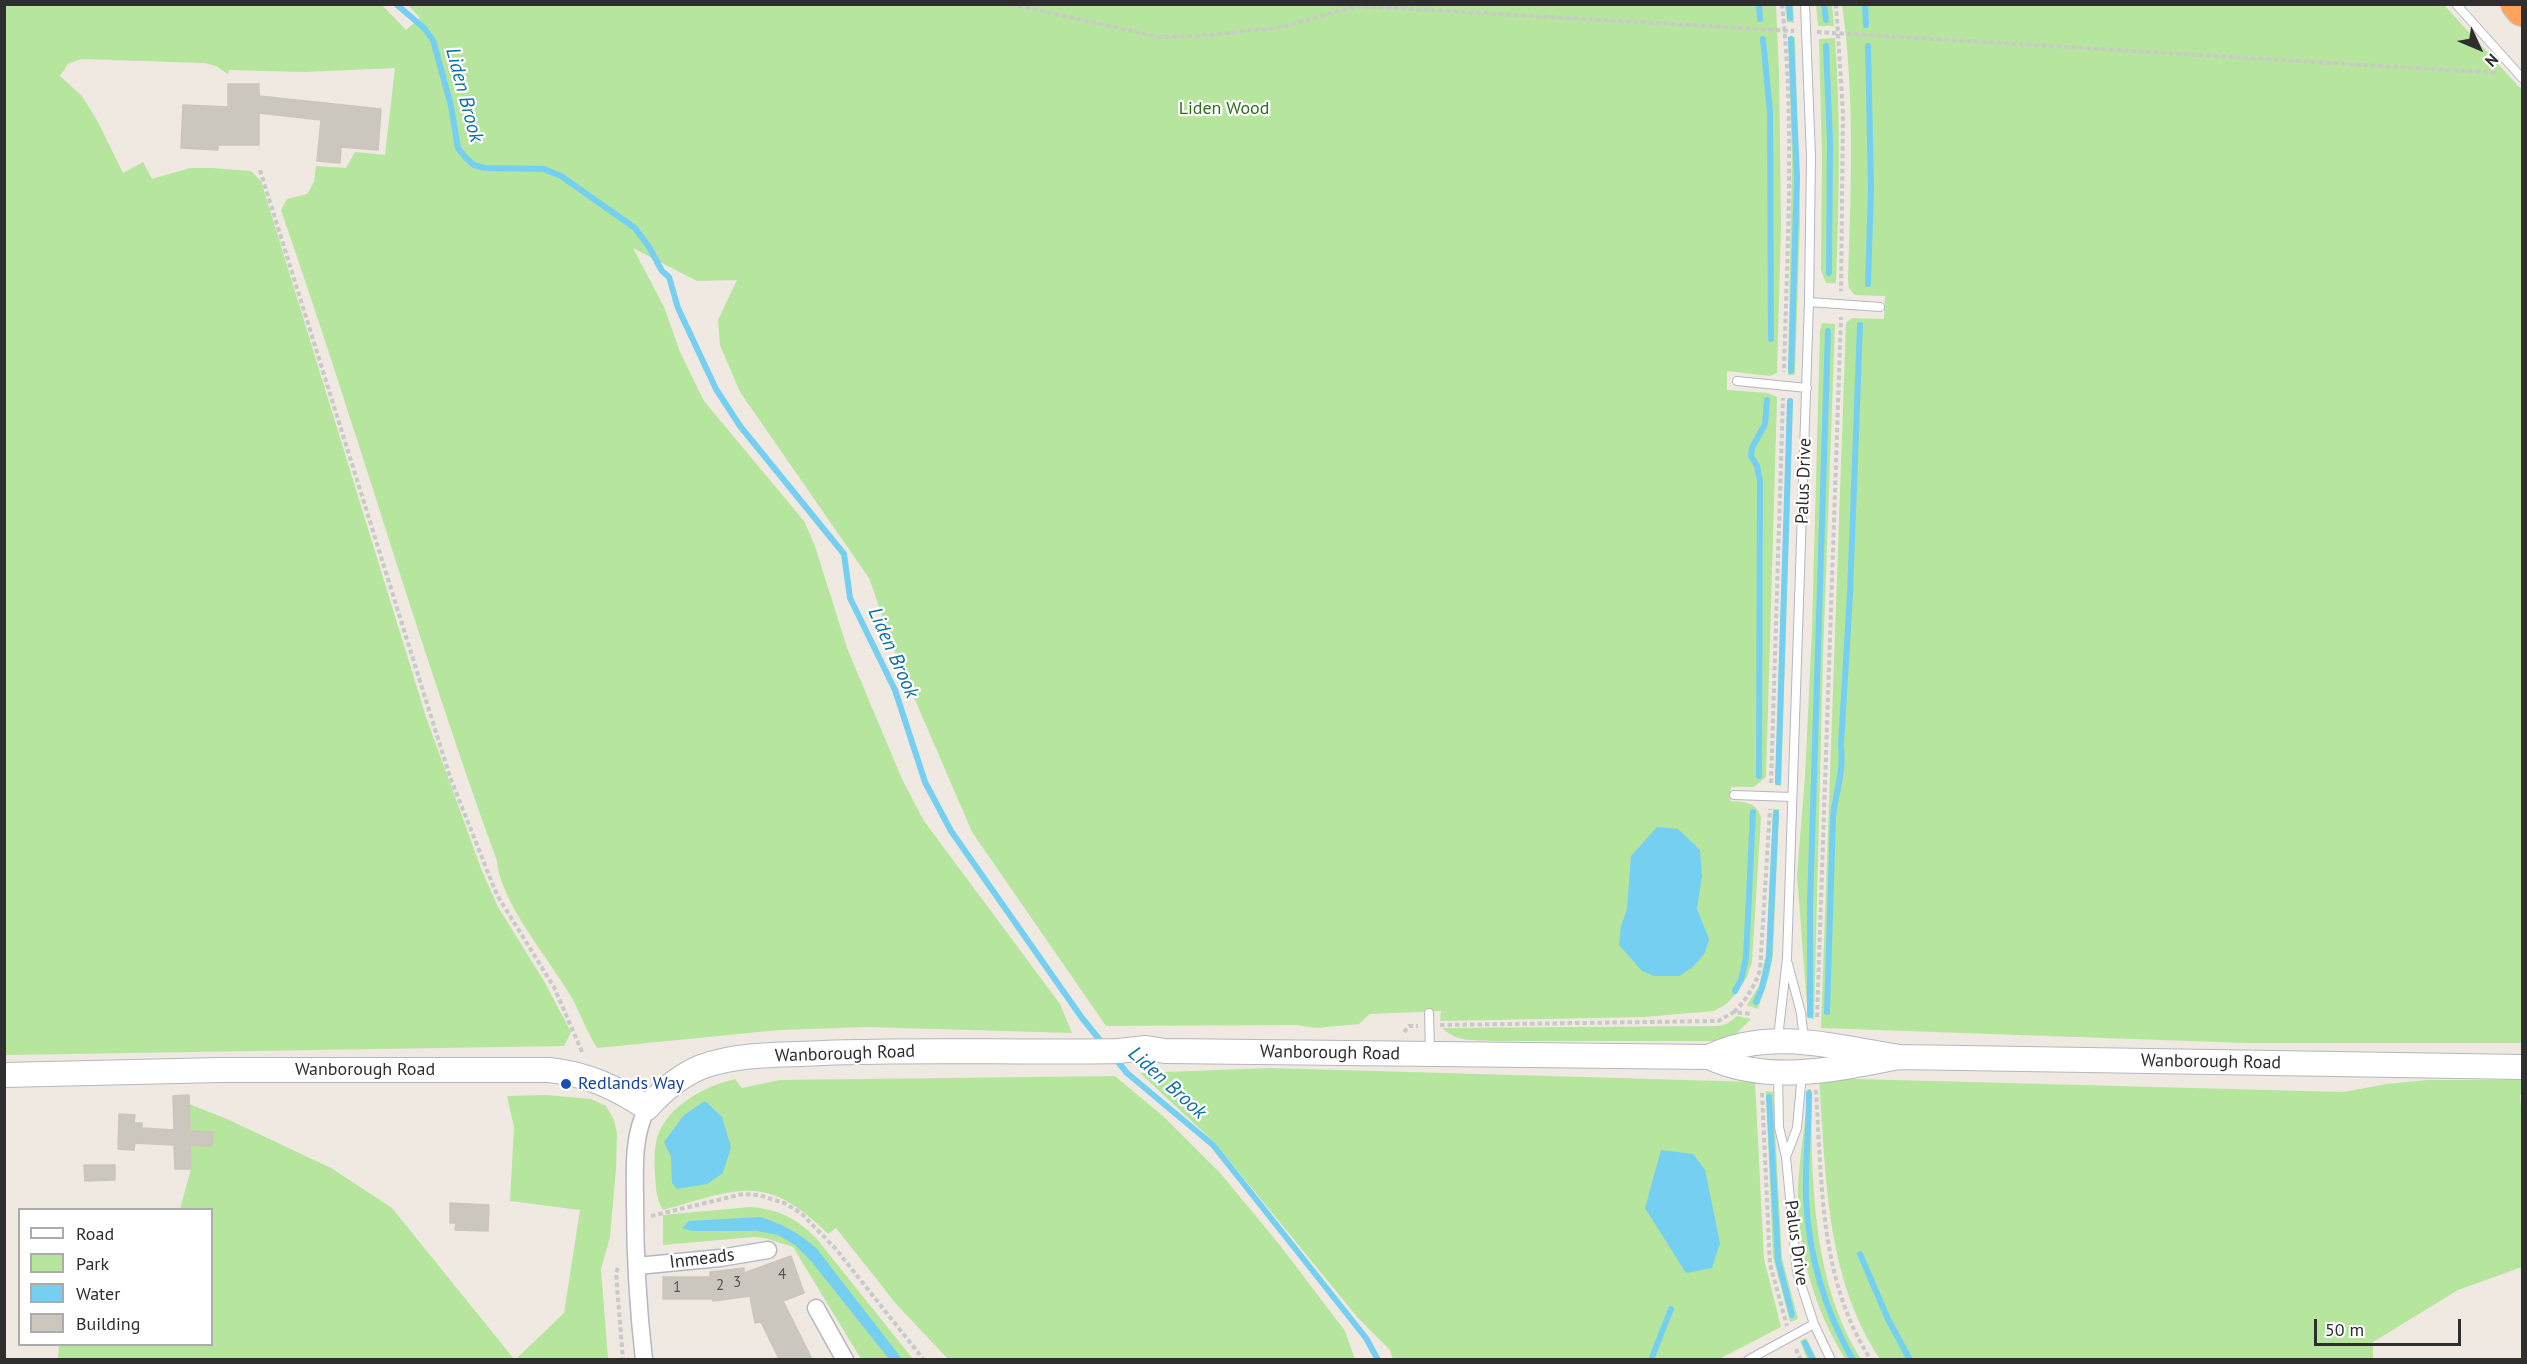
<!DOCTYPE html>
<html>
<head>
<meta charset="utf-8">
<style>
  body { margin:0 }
  #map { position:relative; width:2527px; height:1364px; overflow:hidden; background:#efe9e1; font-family:"PT Sans",sans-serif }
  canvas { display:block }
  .frame { position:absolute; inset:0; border:6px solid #2e2e2e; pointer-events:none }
  .legend { position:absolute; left:18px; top:1208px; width:195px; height:138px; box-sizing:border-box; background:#fff; border:2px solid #ababab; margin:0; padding:8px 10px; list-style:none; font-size:18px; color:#2e2e2e }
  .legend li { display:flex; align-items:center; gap:12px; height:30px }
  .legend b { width:30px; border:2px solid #ababab }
  .north { position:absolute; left:2449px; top:18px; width:60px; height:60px; -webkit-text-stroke:4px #fff; paint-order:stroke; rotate:134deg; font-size:16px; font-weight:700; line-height:24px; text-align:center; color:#2e2e2e }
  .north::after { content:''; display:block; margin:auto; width:21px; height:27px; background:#2e2e2e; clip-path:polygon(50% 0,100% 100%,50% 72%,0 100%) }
  .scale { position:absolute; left:2314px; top:1319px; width:147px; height:27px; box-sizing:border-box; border:3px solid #2e2e2e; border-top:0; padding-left:8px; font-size:18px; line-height:21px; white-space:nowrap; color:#2e2e2e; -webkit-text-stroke:4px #fff; paint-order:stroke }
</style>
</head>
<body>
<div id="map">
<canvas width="2527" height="1364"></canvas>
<div class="frame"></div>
<ul class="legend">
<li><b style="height:8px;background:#fff"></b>Road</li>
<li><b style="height:16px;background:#b6e59e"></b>Park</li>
<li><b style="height:16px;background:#75cff0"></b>Water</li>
<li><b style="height:16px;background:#cbc7bf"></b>Building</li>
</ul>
<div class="north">N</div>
<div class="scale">50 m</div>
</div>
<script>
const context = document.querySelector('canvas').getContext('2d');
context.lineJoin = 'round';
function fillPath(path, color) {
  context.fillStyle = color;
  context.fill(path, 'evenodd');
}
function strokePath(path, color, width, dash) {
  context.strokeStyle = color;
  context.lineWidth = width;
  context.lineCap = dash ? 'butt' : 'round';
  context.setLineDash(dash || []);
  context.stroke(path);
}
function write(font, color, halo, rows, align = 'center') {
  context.font = font + ' "PT Sans",sans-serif';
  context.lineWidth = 4.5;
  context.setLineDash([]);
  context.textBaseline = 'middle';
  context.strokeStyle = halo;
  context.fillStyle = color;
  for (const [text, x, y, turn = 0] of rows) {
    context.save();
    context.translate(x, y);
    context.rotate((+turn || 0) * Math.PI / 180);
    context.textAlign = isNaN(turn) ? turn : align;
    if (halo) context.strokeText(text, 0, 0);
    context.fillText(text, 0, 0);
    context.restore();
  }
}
fillPath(new Path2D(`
  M407,4L1776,5L1779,72L1781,226L1777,373L1770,376L1727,371V390L1768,393L1777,397L1766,777L1754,787H1731L1730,801C1745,802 1756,802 1761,817L1752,962L1747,977L1734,996L1725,1005L1714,1011L1644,1017L1440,1021L1441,1011L1370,1014L1359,1024L1316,1028L1296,1025L1106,1026L972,832L897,658L869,578L740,392L720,345L718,320L737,280L697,281L633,248L664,307L680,352L704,401L804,521L815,546L847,648L902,779L924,821L1060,1004L1072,1033L868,1027L779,1030L597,1048C587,1032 581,1015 572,998C551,961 500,902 497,861C419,646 356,426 281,210L287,199L307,194L314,182L316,166L346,168L355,152L385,155L395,68L304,72L229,70L228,74L216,66L204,63L81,59L68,64L60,76L82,96L98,122L123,173L143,162L152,179L190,168H212L251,171L261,181L426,717L482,871L498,907L544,981L571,1032L564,1046L5,1055V5H382L406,30L420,18Z
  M1785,5H1793L1794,23L1787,22Z
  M1816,5H1832L1834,26H1818Z
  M1842,5H2444L2522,90V1043H2247L1821,1028L1846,323L1852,318L1884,319L1885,296L1855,295L1849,288L1848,281C1851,190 1855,95 1842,5Z
  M1788,37H1795L1800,219L1795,375H1788L1792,158Z
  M1835,38C1841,120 1839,202 1836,283H1826L1821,270L1822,155L1819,39Z
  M1822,323L1835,324L1823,656L1814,1019L1808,1018L1797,875L1805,777L1812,629L1820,331Z
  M1788,399H1793L1781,786L1775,785Z
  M1773,809H1779L1773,955L1769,976L1758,1009L1747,1005L1759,986L1766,954Z
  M1737,1016L1751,1019L1736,1034L1718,1041H1492C1472,1040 1457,1042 1442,1028L1718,1026L1727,1024Z
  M1270,1068L1755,1082L1764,1259L1781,1327L1719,1359H1393L1390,1350L1358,1318L1215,1143L1140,1073Z
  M1115,1076L1164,1117L1221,1174L1279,1244L1345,1331L1355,1359H948L897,1305L836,1228L828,1234C766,1172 739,1189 663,1210C656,1198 656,1189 655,1175C654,1163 654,1150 657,1138C667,1106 705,1086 735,1079L742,1088L780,1080Z
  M1819,1078L2343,1092L2387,1084L2427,1080H2522V1095H2520L2522,1119V1267L2458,1290L2373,1342V1359H1880C1825,1277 1826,1173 1819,1078Z
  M1808,1089H1811C1812,1180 1811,1280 1861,1359H1845C1814,1308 1797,1250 1798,1190C1799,1156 1806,1123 1808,1089Z
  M1766,1091L1773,1092L1782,1258L1798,1319L1790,1322L1773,1257Z
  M546,1095L591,1099L606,1106L614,1120L617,1133L616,1169L610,1237L601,1269L608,1359H516L564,1313L580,1210L510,1201L514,1127L507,1096Z
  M189,1104L227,1119L331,1168L392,1208L514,1359L58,1360L59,1345L212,1344V1210L180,1209L191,1169Z
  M750,1207C778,1209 796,1218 816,1238L913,1359H861L793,1247L765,1238L754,1237L663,1245V1215Z
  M1806,1338L1817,1359H1807L1800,1341Z`), '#b6e59e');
fillPath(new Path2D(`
  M1657,827L1678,829L1700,850L1702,876L1697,909L1709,939L1705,953L1693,967L1679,976H1654L1642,971L1619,945L1621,926L1627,909L1631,856Z
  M705,1101L722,1117L731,1147L723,1173L707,1184L677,1189L672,1183L671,1157L664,1142L684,1115Z
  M1661,1150L1693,1154L1705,1170L1720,1243L1712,1268L1686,1273L1645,1208Z
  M760,1217C783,1224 799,1233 817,1249L902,1359H889L811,1261L795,1245L778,1235L757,1231H692L682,1228L689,1221Z`), '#75cff0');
strokePath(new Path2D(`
  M396,4L424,28L433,40L451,106L458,148L465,157L474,165L485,168L544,169L561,176L635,228L649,247L662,271L669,277L678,308L716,389L740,426L844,554L850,598L895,690L925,782L951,831L1082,1018L1103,1044
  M1759,4L1760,19
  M1789,4L1790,18
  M1824,4L1826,20
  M1865,4L1866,25
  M1763,39L1770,112L1771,339
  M1791,39L1797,178L1791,371
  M1826,46L1830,142L1829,273
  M1868,46L1871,189L1868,284
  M1759,776L1760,481L1757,466L1751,456L1752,448L1765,424L1767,400
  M1778,782L1790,401
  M1735,991L1741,980L1746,958L1753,812
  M1756,1002L1762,988L1769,958L1776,813
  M1827,1012L1833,817C1836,790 1844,773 1841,745L1850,594L1860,325
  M1810,1015V904L1828,331
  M1114,1057L1127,1073L1213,1145L1366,1338L1378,1360
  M1809,1093C1809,1128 1805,1164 1806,1199C1809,1258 1824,1309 1853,1360
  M1769,1097L1778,1260L1792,1315
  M1860,1254L1888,1319L1910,1360
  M1805,1343L1813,1360
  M1651,1360L1671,1309`), '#75cff0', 6);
const building = new Path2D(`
  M228,84H259V96L381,109L378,150L341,147L340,163L317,161L321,120L259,113V145H218V150L181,148L183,105L228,107Z
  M189,1095L190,1131L213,1132L212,1146L190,1145L191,1169H175L174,1145L135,1143L134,1150L118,1149L119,1114L135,1115L134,1123H142V1128L174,1130L173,1096Z
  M84,1165H115V1180L85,1181Z
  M450,1203L489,1205L488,1231L455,1230L456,1223H450Z
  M791,1256L804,1293L783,1301L812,1359H779L761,1322L755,1323L750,1296L713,1301V1299H663V1277H710V1272L744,1268V1273Z`);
fillPath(building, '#cbc7bf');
strokePath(building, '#cbc5ba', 1.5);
const lane = new Path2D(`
  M2456,4L2522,78
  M1809,302L1880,307
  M1737,381L1807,388
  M1734,795L1792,797
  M1788,964L1801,1013L1804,1040
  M1429,1013L1430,1051
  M1778,1038L1787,958L1809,302L1811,157L1805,4
  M1778,1074L1779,1127L1786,1157L1797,1272L1814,1324L1831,1360
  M1786,1157L1797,1128L1802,1073
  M1748,1360L1814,1324`);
const street = new Path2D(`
  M637,1266L720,1258L768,1250
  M816,1308L845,1360
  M644,1360C638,1308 635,1255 635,1203C635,1170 632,1138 647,1108`);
const secondary = new Path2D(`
  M1709,1057C1767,1027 1837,1047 1899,1057L2522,1067
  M4,1075L220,1070H549C587,1074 615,1087 647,1108C662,1091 680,1076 701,1067C739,1053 783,1055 823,1053C921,1049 1019,1053 1118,1051L1146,1048L1165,1051L1709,1057C1768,1085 1838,1069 1899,1057`);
const highway = new Path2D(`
  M2517,4L2522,10`);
strokePath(lane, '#b4b7c1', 10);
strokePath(street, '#b4b7c1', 19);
strokePath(secondary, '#b4b7c1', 26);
strokePath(highway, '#c9c9c9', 34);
strokePath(new Path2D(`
  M1011,4L1159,37L1201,36L1282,27L1357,6L1794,31
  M1782,4C1795,126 1787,250 1784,372
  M1836,4L1843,113L1841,291
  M1817,32L2498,73
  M260,170L450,777L497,895L554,987L583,1054
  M1771,783L1783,398
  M1734,1012C1747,999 1754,987 1760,970L1770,809
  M1817,1017L1841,317
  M1440,1025L1718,1021L1734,1012L1752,1014
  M1404,1032L1409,1026H1418
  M1816,1090C1822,1182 1819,1280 1871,1360
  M1762,1093L1770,1264L1787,1326
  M651,1216L743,1194L759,1195L784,1203L801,1213L835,1248L924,1360
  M618,1268L616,1273L623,1360
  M1796,1349L1801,1360`), '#c9c9c9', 4, [4.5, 3]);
strokePath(lane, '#fff', 8);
strokePath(street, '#fff', 16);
strokePath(secondary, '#fff', 24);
strokePath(highway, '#ffa35c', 32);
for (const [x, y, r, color] of [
  [566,1084,6,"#1a4fb4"]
]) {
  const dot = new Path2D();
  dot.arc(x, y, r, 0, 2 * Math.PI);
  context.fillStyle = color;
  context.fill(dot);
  strokePath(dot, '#fff', 2);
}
write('15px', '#555452', null, [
  ["4",782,1275],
  ["3",737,1283],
  ["2",720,1286],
  ["1",677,1288]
]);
write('18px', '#2c6e1b', '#fff', [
  ["Liden Wood",1224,109]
]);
write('18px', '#2e2e2e', '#fff', [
  ["Palus Drive",1804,481,-88],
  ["Wanborough Road",1330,1053,1],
  ["Wanborough Road",845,1054,-2],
  ["Wanborough Road",2211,1062,1],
  ["Wanborough Road",365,1070],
  ["Palus Drive",1796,1243,82],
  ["Inmeads",702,1259,-7]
]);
write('18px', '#164399', '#fff', [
  ["Redlands Way",578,1084]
], 'left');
write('italic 20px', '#0d6fa3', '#fff', [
  ["Liden Brook",464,95,75],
  ["Liden Brook",893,653,66],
  ["Liden Brook",1167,1083,42]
]);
</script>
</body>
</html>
